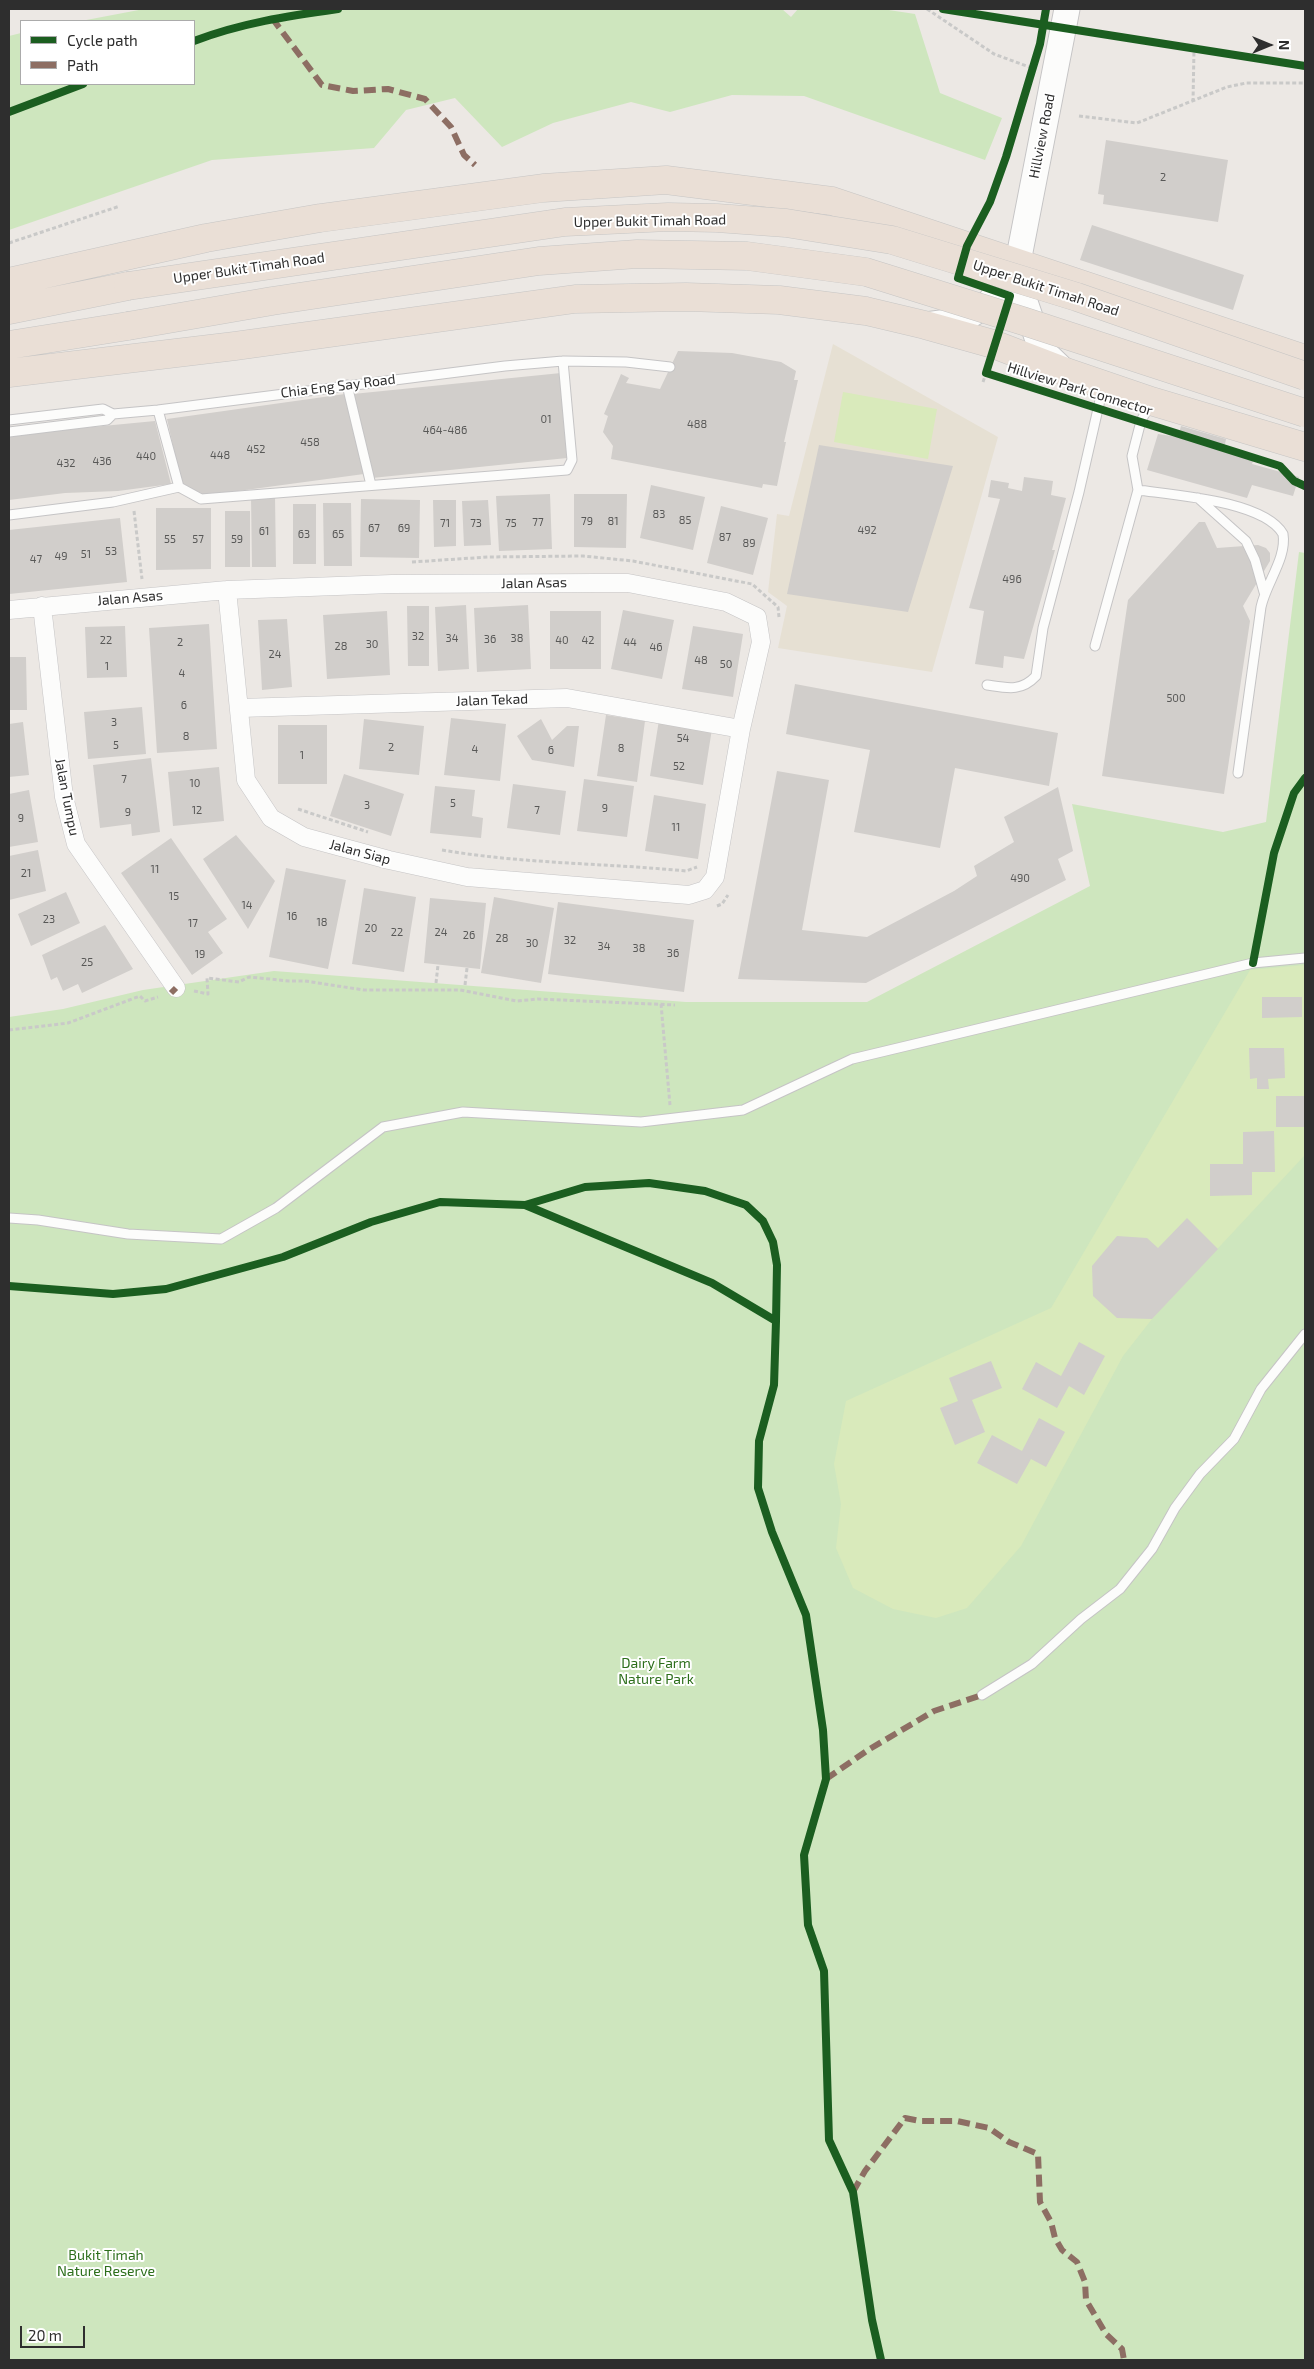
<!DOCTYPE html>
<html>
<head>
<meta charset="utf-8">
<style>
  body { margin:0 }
  #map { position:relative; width:1314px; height:2369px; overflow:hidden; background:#ece8e4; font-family:"Exo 2",sans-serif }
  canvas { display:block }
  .frame { position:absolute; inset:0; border:10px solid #2e2e2e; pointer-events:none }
  .legend { position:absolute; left:20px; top:20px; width:175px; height:65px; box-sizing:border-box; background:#fff; border:1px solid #ababab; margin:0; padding:6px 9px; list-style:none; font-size:15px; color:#2e2e2e }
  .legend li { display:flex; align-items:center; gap:10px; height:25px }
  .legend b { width:25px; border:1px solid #ababab }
  .north { position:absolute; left:1244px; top:20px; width:50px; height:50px; -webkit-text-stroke:4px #fff; paint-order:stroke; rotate:90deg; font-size:14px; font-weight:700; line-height:20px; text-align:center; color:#2e2e2e }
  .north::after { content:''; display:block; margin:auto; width:18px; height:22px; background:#2e2e2e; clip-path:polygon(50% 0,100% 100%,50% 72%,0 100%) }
  .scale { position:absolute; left:20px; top:2326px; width:65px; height:22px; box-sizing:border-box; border:2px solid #2e2e2e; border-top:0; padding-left:6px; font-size:15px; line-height:18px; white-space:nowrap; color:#2e2e2e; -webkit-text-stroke:4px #fff; paint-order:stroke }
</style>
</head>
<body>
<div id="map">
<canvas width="1314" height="2369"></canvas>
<div class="frame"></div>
<ul class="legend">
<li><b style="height:6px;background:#1b5e20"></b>Cycle path</li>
<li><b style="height:6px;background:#8d6e63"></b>Path</li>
</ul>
<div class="north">N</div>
<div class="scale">20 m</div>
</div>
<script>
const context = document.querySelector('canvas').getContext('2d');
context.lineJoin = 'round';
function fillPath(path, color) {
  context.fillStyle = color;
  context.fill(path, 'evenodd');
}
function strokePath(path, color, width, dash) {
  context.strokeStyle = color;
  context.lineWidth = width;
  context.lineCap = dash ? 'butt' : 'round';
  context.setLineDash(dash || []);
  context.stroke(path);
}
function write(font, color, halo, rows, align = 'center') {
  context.font = font + ' "Exo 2",sans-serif';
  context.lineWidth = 4;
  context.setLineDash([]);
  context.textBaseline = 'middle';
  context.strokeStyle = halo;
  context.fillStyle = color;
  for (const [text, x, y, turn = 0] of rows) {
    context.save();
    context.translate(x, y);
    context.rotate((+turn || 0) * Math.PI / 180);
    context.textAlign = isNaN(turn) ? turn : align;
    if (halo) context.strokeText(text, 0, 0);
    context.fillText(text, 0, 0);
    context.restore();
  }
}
fillPath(new Path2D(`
  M833,344L998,437L932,672L778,648L787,606L768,592L777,514L789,516Z`), '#e6e0d3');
fillPath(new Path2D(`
  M144,9H782L791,17L798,9H882L915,14L940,93L1002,118L985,160L804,96L732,95L670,112L631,102L553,123L502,147L455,98L406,110L374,148L212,160L9,230V36L21,33V84H194V21H81Z
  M1299,552L1305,553V2360H9V1017L63,1009L143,990L274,971L686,1002H867L1090,886L1072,804L1223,832L1266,822Z`), '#cee6be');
fillPath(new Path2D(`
  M843,392L937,409L928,459L834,442Z
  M1305,965V1155L1152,1319L1123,1356L1021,1546L967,1608L936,1618L893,1609L853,1588L836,1548L841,1504L834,1464L846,1401L1051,1308L1250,970Z`), '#d9eabb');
fillPath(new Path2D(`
  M1106,140L1228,160L1218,222L1103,204L1104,195L1098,194Z
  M1092,225L1244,275L1233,310L1080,260Z
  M678,351L732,353L781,362L796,371L794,380H798L784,442H786L777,486L763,484L762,488L611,459L613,446L603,432L608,416L604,414L621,374L629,378L626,383L660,389Z
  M561,373L567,458L372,478L353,394Z
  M345,394L364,474L201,496L182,486L167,419Z
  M155,421L171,484L118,491L65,493L9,500V435Z
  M1181,426L1226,439L1224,449L1254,458L1252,464L1299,477L1293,496L1252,485L1247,498L1147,470L1158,434L1178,437Z
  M819,445L953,466L908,612L787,594Z
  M1024,477L1053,481L1051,495L1066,498L1052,550H1055L1024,659L1004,656L1003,668L975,664L984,611L969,608L1000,499L988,497L991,480L1009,483L1008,488L1022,491Z
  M651,485L705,497L693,550L640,538Z
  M550,494L552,549L499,551L496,496Z
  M574,494H627L626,548L574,547Z
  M251,496H275L276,567H252Z
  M361,499L420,500L419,558L360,557Z
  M433,500H456V546L434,547Z
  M488,500L491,545L464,546L462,501Z
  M323,503H351L352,566H324Z
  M293,504H316V564H293Z
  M721,506L768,518L753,575L707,563Z
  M156,508H211V569L156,570Z
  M225,511H250V567H225Z
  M120,518L127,582L9,594V530Z
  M1199,522H1205L1217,548L1258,545L1266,548L1270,553V561L1243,606L1250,621L1224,794L1102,776L1128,600Z
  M466,605L469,669L438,671L435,607Z
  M528,605L531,669L477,672L474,608Z
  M407,606H429V666H408Z
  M623,610L674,620L662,679L611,669Z
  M387,611L390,675L327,679L323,615Z
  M550,611H601V669H550Z
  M287,619L292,687L262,690L258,620Z
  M209,624L217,749L157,753L149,628Z
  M125,626L127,677L87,678L85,627Z
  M693,626L743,634L733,697L682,689Z
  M9,657H26L27,710H9Z
  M795,684L1058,733L1049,786L955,768L940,848L854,832L870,750L786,734Z
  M142,707L146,754L88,759L84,712Z
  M606,715L645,721L637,782L597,776Z
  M451,718L506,724L500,781L444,775Z
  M364,719L424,726L419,775L359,769Z
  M541,719L552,740L567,726H579L574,767L532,760L517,736Z
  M659,720L712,729L703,785L650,776Z
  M23,722L29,775L9,777V724Z
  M278,725H327V784H278Z
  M151,758L160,832L132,836L131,824L100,828L93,765Z
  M219,767L224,821L173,826L168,772Z
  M777,771L829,780L802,930L867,937L954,891L977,876L974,866L1014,842L1004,817L1058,787L1073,851L1058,859L1066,880L866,983L738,979Z
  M344,774L404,794L391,836L330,816Z
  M584,779L634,786L627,837L577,831Z
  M513,784L566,791L560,835L507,828Z
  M435,786L475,790L472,816L483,818L481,838L430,833Z
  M29,790L38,842L9,847V794Z
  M654,795L706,804L698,859L645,851Z
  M236,835L275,881L248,929L203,859Z
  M171,838L227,919L208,932L223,953L192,975L121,873Z
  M38,850L46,891L9,900V856Z
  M286,868L346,880L328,969L269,957Z
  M364,888L416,897L404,972L352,964Z
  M66,892L80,923L31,946L18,914Z
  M494,897L554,908L541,983L481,973Z
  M430,898L486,903L480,969L424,963Z
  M558,902L694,920L684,992L548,974Z
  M105,925L133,969L82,993L78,984L63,991L57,977L51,980L42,955Z
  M1262,997H1302V1017L1262,1018Z
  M1249,1048H1284L1285,1078L1268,1079L1269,1089H1257V1078L1250,1079Z
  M1276,1096H1305V1127H1276Z
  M1274,1131L1275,1172H1252V1195L1210,1196V1164H1243V1132Z
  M1187,1218L1218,1249L1152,1319L1117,1318L1093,1296L1092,1266L1117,1236L1147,1238L1158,1248Z
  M1079,1342L1105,1356L1084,1395L1069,1386L1057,1408L1022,1389L1036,1362L1061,1376Z
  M991,1361L1002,1388L972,1400L985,1432L955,1445L940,1408L958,1401L949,1378Z
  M1039,1418L1065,1432L1046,1467L1031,1459L1017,1484L977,1463L992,1435L1022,1451Z`), '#d1cecb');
const lane = new Path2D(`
  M347,385L371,485
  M158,410L179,487L201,499L567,470L572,460L563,361
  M9,420L103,409L113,414L158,410L505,366L563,361L626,362L670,367
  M9,432L107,420L113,414
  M1138,490C1174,495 1264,501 1283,534C1287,558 1266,583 1261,607L1238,773
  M1198,498L1246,541L1255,560L1264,592
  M9,515L113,502L179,487
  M1095,646L1138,490L1132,456L1141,421L1150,404
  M987,685C1007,688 1021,692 1036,676L1043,628L1079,492L1103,387
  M9,1218L38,1220L128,1234L221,1239L276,1208L383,1127L463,1112L641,1122L743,1110L852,1059L1253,963L1305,958
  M982,1695L1032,1664L1081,1619L1120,1589L1152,1549L1175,1508L1200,1474L1234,1439L1261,1389L1305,1334`);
const street = new Path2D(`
  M42,606L64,797L76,844L176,988
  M9,610L227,590L392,584L596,583H628L726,602L757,617L761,642L741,729L715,877L705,890L689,895L467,877L389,860L304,837L271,818L246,780L227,590
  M240,708L567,698L741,729`);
const secondary = new Path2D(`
  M926,325L963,320L989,303L1018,262
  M1064,371L1041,349L1024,299L1018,262L1067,9`);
const highway = new Path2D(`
  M9,282L206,238L320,218L543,188L666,180L832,201L1305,359
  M9,310L128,286
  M9,345L128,326
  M9,373L235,346L575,299L686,297L779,300L866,311L925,325L993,344L1066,372L1151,401L1305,447`);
strokePath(lane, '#c5c4c5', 11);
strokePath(street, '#c5c4c5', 19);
strokePath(secondary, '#c5c4c5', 27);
strokePath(highway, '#c6c5c4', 29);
strokePath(new Path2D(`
  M927,9L994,54L1032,68
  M1193,102L1194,49
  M1079,116L1137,123L1227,87L1246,83H1305
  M9,243L120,206
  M983,382L986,373
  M134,511L142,579
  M412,562L488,557L583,556L633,561L752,584L778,607L779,617
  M298,809L368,832
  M442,850C523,864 605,863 686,871L697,867
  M717,906L722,904L728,895
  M436,983L438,965
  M465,985L467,968
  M194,991L208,994L207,978L239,982L249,977L289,981H305L364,990H460L517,1001L538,999L675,1005
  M661,1004L670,1105
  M9,1030L68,1023L140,996L145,1001L158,997`), '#c9c9c8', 3, [4, 2.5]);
strokePath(lane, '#fcfcfb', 9);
strokePath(street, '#fcfcfb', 18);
strokePath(secondary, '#fcfcfb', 25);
strokePath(highway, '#eadfd6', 28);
const highwayBridge = new Path2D(`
  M128,286L565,222L668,217L717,218L786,223L892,240L1077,297L1305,376
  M128,326L272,301L539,261L637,254L747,256L866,272L1023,321L1305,413`);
strokePath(highwayBridge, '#c6c5c4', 29, []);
strokePath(highwayBridge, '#eadfd6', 28);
strokePath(new Path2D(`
  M272,18L322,85L353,91L388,89L425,99L451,127L464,155L475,165
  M171,993L176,988
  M826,1779L868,1750L934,1711L982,1695
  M853,2192L865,2171L905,2118L920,2121H957L989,2128L1009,2142L1038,2154L1040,2202L1051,2222L1055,2238L1062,2250L1077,2262L1085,2282L1086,2300L1106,2334L1122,2349L1124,2360`), '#8d6e63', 6, [12, 6]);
strokePath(new Path2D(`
  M943,9L1305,66
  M1046,9L1040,44L1006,157L990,202L967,246L958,278L1010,296L986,373L1280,466L1294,481L1305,486
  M194,41C241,23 288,16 338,9
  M9,112L83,84
  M1253,963L1274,853L1294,793L1305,778
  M525,1205L585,1187L649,1183L705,1191L746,1205L763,1221L773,1242L777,1265L776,1321
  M9,1286L113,1294L166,1289L283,1257L371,1222L440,1202L525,1205L712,1283L776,1321L774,1385L759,1441L758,1488L772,1532L806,1615L823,1730L826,1779L804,1855L808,1925L824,1971L829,2140L853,2192L872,2320L881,2360`), '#1b5e20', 8);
write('11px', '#585857', null, [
  ["2",1163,177],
  ["01",546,419],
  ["488",697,424],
  ["464-486",445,430],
  ["458",310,442],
  ["452",256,449],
  ["448",220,455],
  ["440",146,456],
  ["436",102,461],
  ["432",66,463],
  ["83",659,514],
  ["85",685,520],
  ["79",587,521],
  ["81",613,521],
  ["77",538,522],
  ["71",445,523],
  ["73",476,523],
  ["75",511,523],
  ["67",374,528],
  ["69",404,528],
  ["492",867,530],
  ["61",264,531],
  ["63",304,534],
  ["65",338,534],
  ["87",725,537],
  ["55",170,539],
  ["57",198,539],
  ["59",237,539],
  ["89",749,543],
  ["53",111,551],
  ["51",86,554],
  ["49",61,556],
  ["47",36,559],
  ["496",1012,579],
  ["32",418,636],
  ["34",452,638],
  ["38",517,638],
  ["36",490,639],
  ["22",106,640],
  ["40",562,640],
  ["42",588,640],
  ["2",180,642],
  ["44",630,642],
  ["30",372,644],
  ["28",341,646],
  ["46",656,647],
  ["24",275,654],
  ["48",701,660],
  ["50",726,664],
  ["1",107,666],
  ["4",182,673],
  ["500",1176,698],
  ["6",184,705],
  ["3",114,722],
  ["8",186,736],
  ["54",683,738],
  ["5",116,745],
  ["2",391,747],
  ["8",621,748],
  ["4",475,749],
  ["6",551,750],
  ["1",302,755],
  ["52",679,766],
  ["7",124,779],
  ["10",195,783],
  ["5",453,803],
  ["3",367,805],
  ["9",605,808],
  ["12",197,810],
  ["7",537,810],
  ["9",128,812],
  ["9",21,818],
  ["11",676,827],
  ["11",155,869],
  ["21",26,873],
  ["490",1020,878],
  ["15",174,896],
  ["14",247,905],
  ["16",292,916],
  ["23",49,919],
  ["18",322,922],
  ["17",193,923],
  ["20",371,928],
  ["22",397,932],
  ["24",441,932],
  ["26",469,935],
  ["28",502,938],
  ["32",570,940],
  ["30",532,943],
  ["34",604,946],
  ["38",639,948],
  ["36",673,953],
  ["19",200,954],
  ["25",87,962]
]);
write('14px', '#2e2e2e', '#fff', [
  ["Hillview Road",1042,136,-79],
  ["Upper Bukit Timah Road",650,221,-1],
  ["Upper Bukit Timah Road",249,268,-8],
  ["Upper Bukit Timah Road",1046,288,18],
  ["Chia Eng Say Road",338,386,-7],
  ["Hillview Park Connector",1080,389,17],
  ["Jalan Asas",534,583,-1],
  ["Jalan Asas",130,598,-5],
  ["Jalan Tekad",492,700,-2],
  ["Jalan Tumpu",67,797,79],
  ["Jalan Siap",360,852,15]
]);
write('14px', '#2c6e1b', '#fff', [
  ["Dairy Farm",656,1663],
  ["Nature Park",656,1679],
  ["Bukit Timah",106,2255],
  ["Nature Reserve",106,2271]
]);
</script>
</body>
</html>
